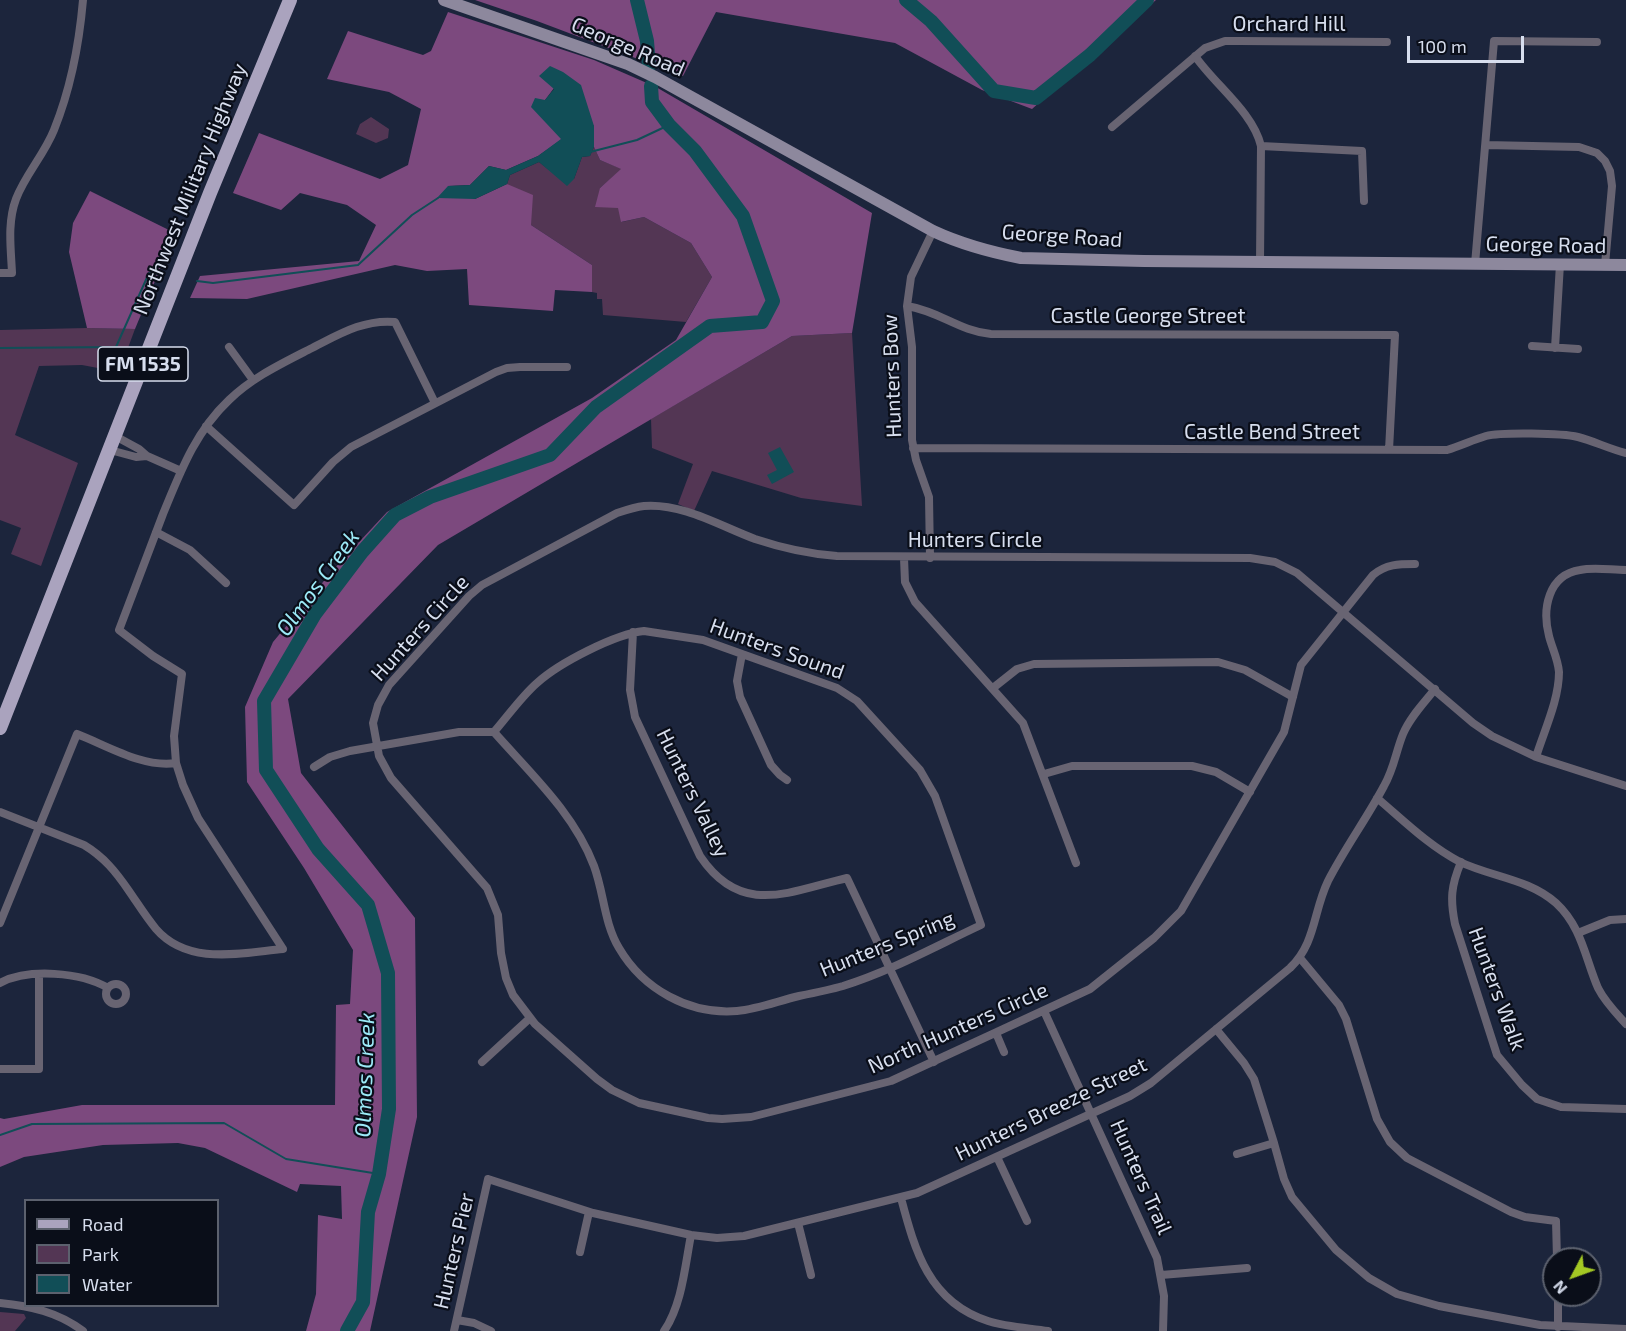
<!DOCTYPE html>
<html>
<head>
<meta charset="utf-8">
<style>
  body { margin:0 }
  #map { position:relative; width:1626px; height:1331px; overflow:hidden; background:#1c253c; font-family:"Exo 2",sans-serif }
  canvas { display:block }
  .legend { position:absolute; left:24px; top:1199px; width:195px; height:108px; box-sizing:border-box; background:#0a0e19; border:2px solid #5c616e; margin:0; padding:8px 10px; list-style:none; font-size:18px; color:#d7deee }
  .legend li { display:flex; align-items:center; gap:12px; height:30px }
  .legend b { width:30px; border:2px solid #5c616e }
  .north { position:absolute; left:1542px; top:1247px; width:60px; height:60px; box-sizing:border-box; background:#0a0e19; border:2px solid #5c616e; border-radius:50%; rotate:229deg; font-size:16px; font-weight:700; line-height:24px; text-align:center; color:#d7deee }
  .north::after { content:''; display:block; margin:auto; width:21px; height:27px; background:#a4c824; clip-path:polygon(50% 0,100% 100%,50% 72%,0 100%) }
  .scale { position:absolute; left:1407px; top:36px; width:117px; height:27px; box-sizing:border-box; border:3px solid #d7deee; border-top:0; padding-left:8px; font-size:18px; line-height:21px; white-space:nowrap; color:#d7deee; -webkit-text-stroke:4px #0a0e19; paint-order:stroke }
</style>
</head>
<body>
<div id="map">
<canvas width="1626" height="1331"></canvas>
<ul class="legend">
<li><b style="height:8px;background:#aaa3be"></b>Road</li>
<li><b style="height:16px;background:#533654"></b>Park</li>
<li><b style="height:16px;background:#114e57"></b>Water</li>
</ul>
<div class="north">N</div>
<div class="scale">100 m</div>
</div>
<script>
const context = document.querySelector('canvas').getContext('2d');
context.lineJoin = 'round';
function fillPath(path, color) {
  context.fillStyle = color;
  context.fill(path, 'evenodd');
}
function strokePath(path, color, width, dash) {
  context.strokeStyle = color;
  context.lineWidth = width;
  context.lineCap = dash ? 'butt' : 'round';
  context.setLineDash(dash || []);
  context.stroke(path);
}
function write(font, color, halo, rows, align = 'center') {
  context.font = font + ' "Exo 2",sans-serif';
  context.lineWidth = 4.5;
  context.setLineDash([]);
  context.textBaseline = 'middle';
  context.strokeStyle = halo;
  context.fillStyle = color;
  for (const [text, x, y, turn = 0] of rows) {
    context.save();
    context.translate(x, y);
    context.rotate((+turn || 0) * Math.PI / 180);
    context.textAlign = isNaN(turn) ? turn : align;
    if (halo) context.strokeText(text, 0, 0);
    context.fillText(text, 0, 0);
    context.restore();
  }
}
fillPath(new Path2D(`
  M371,117L389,129L388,138L376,143L356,134L360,124Z
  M594,147L600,160L622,169L600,188L619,208L622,222L644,217L691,243L712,277L686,322L603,315L602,299H597V293L592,292V265L531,225L507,184L510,175L539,162L549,170L574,179L582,157L590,156Z
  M87,328L135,329L119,372L82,365L39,366L15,435L78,463L41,566L11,554L21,528L0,520V330Z
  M852,333L862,506L801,498L712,471L694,511L678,504L693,464L652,448L651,419L792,336Z
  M0,1312L24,1314L26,1318L15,1331H0Z`), '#533654');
fillPath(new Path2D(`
  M475,0H1156L1032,109L982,90L895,43L716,12L683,76L537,21Z
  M448,12L594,60L656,87L872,213L852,333L792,336L438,545L288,699L301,773L415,918L417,1117L370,1331H306L316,1294L318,1215L342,1219L341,1186L300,1184L297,1192L205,1148L178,1143L103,1145L24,1157L0,1167V1118L4,1119L82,1105H335L336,1005L350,1004L353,950L304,868L247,782L245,707L273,642L333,570L387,512L592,398L676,340L712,277L691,243L644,217L621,222L618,208L595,207L600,188L621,169L600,160L594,147V126L554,88L545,100L562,139L538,156L506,170L489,166L470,185L448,186L475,199L507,184L533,195L531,225L592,265V292L555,290L553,311L469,305L467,269L427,271L395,265L247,299L190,298L200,276L359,261L376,225L347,205L300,193L281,210L233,193L259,133L380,179L408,165L421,109L389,92L327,79L348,31L423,55L431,51Z
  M90,191L175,233L135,329L87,328L69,252L73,223Z`), '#7c497e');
fillPath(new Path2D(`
  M550,66L563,72L581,85L594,126V147L590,156L582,157L574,179L567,186L539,162L510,175L507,184L475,199L437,198L448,186L470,185L489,166L506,170L538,156L561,139L531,107L535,98L545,100L554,89L539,76Z
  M780,447L794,472L772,484L767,475L777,470L768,453Z`), '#114e57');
strokePath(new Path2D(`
  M590,152L637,140L669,125
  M197,281L213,283L358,265L412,215L438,198
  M0,348L116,347L149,273L159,274
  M0,1135L32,1124L224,1123L286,1159L379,1174`), '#114e57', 2);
strokePath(new Path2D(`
  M637,0L647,41L649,66
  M906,0L931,21L994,91L1036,98L1090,55L1147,0
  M347,1331L363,1302L368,1212L379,1174L389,1109L388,973L368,905L318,849L266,770L264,701L315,614L362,552L395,515L430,497L550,455L596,407L710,326L762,322L773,301L743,216L695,151L669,125L652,102L651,86`), '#114e57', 14);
strokePath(new Path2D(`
  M1195,56C1215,85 1253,112 1261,146L1260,262
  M1112,127L1205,48L1225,41H1239L1387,42
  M1486,145L1579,147L1597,153L1605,161L1610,171L1612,186L1605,265
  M1261,146L1362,151L1364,201
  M1475,264L1494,41L1597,42
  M0,273H12C11,249 7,223 16,199C25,175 44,155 54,130C71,88 79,46 83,0
  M907,306C939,311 959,331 991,334L1395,335L1389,450
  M1532,346L1578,349
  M229,347L253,380
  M1555,348L1560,264
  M206,426L294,505L333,462L351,447L496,372L507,368L520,367H567
  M115,436L139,449L147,456L181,471
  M913,448L1447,450C1460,446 1473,440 1486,436C1501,432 1562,433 1578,437C1594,441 1609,449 1626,453
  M110,450L136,457L147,456
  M156,532L190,550L226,583
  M904,558L905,582L915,602L1023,723L1076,863
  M930,558L929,497L916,460L912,440V347L907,306L911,277L933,231
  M1415,564C1399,564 1386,564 1373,575L1301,665L1284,732L1181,911L1154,938L1090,989L891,1081L751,1117L722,1119L708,1118L639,1103L612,1090L597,1079L535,1024L513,995L506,978L501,953L498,915L487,888L391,778L379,756L373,723L378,705L389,685L469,596L482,585L617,513C626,510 635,507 644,506C683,503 720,526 755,539C782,548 809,554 837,556L1250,558L1275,562L1297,573L1473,723L1492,736L1536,757L1626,786
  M644,631L703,640L837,688L857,701L920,770L935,796L981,925C936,946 891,971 843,986C829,990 814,993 799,996C778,1001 758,1009 737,1011C689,1015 643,989 619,948C604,923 604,893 594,866C574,813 530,773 494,732C508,716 521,697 537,683C559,663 615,634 644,631Z
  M633,632L630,690L635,717L700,856C741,917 788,892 847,878L934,1062
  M742,654L737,681L740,697L771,765L780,775L787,780
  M993,688L1017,669L1034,664L1218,662L1245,670L1293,697
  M1536,757C1544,731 1559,700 1559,672C1558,659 1552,648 1549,636C1542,609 1548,575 1580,570C1594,567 1611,570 1626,570
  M314,767L330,757L350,751L459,732H494
  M1044,774L1072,766H1192L1216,772L1250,792
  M1377,798C1403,820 1429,846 1460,862C1492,877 1529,879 1556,903C1582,927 1585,958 1598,988C1605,1002 1616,1013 1626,1024
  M0,812L84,845C104,857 116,872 129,891C138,904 146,917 156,929C188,966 241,953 283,949L198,818L183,785L176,763L174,736L182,674L153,656L119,630C134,591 148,553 163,514C180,473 195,432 229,400C253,377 281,364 310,349C338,335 363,319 395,322L435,403
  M1461,862C1451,886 1450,899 1455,924L1497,1055L1522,1085L1537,1099L1561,1107L1626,1109
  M0,923L77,734C108,746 143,768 176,763
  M1578,933L1610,920L1626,919
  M1300,958L1339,1005L1346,1019L1377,1119L1390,1142L1407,1158L1511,1212L1525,1217L1556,1221L1557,1259
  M0,983C28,968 81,972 108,988
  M106 994a10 10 0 1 1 20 0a10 10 0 1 1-20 0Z
  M1044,1011L1157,1258L1164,1296L1163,1331
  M1216,1029L1244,1063L1254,1079L1274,1143L1284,1179L1292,1197L1336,1250L1369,1278L1397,1294L1439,1306L1540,1325L1626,1329
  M996,1033L1004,1052
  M482,1062L530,1018
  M0,1069H39V975
  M1237,1154L1274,1143
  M997,1157L1027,1221
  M901,1198C915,1251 929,1302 988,1321C1007,1327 1029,1328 1048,1331
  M798,1223L811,1275
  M580,1252L589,1212
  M1161,1275L1247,1268
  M1558,1295V1327
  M0,1303C30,1306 58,1312 83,1331
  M457,1320L474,1323L491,1331
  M454,1331L488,1179L593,1213L691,1235L717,1238L744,1236L917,1193L1130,1096L1151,1083L1290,968C1316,943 1313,912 1328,881C1345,848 1367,818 1384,786C1394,769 1396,751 1403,734C1410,717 1424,703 1435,689
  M664,1331C682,1305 685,1266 691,1235`), '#686472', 8);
strokePath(new Path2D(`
  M444,0L628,64L655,77L933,231C961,244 990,252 1021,258L1144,261L1626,265`), '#8d889d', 12);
strokePath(new Path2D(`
  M0,728L210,193L290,0`), '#aaa3be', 14);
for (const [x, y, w] of [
  [143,364,90]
]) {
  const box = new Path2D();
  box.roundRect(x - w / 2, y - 17, w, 34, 4.5);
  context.fillStyle = '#0a0e19';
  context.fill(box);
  strokePath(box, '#d7deee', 1.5);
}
write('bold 20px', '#d7deee', null, [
  ["FM 1535",143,364]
]);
write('21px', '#d7deee', '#0a0e19', [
  ["Orchard Hill",1289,24],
  ["George Road",628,47,23],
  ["Northwest Military Highway",190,189,-68],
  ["George Road",1062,236,4],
  ["George Road",1546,245,1],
  ["Castle George Street",1148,316],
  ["Hunters Bow",892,376,-92],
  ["Castle Bend Street",1272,432],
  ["Hunters Circle",975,540],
  ["Hunters Circle",420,628,-48],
  ["Hunters Sound",777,649,20],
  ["Hunters Valley",693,793,64],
  ["Hunters Spring",887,944,-22],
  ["Hunters Walk",1497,989,70],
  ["North Hunters Circle",958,1028,-24],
  ["Hunters Breeze Street",1051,1109,-26],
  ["Hunters Trail",1141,1177,66],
  ["Hunters Pier",454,1251,-77]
]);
write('italic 22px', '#9ceaf7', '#0a0e19', [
  ["Olmos Creek",318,583,-54],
  ["Olmos Creek",365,1075,-88]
]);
</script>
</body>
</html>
